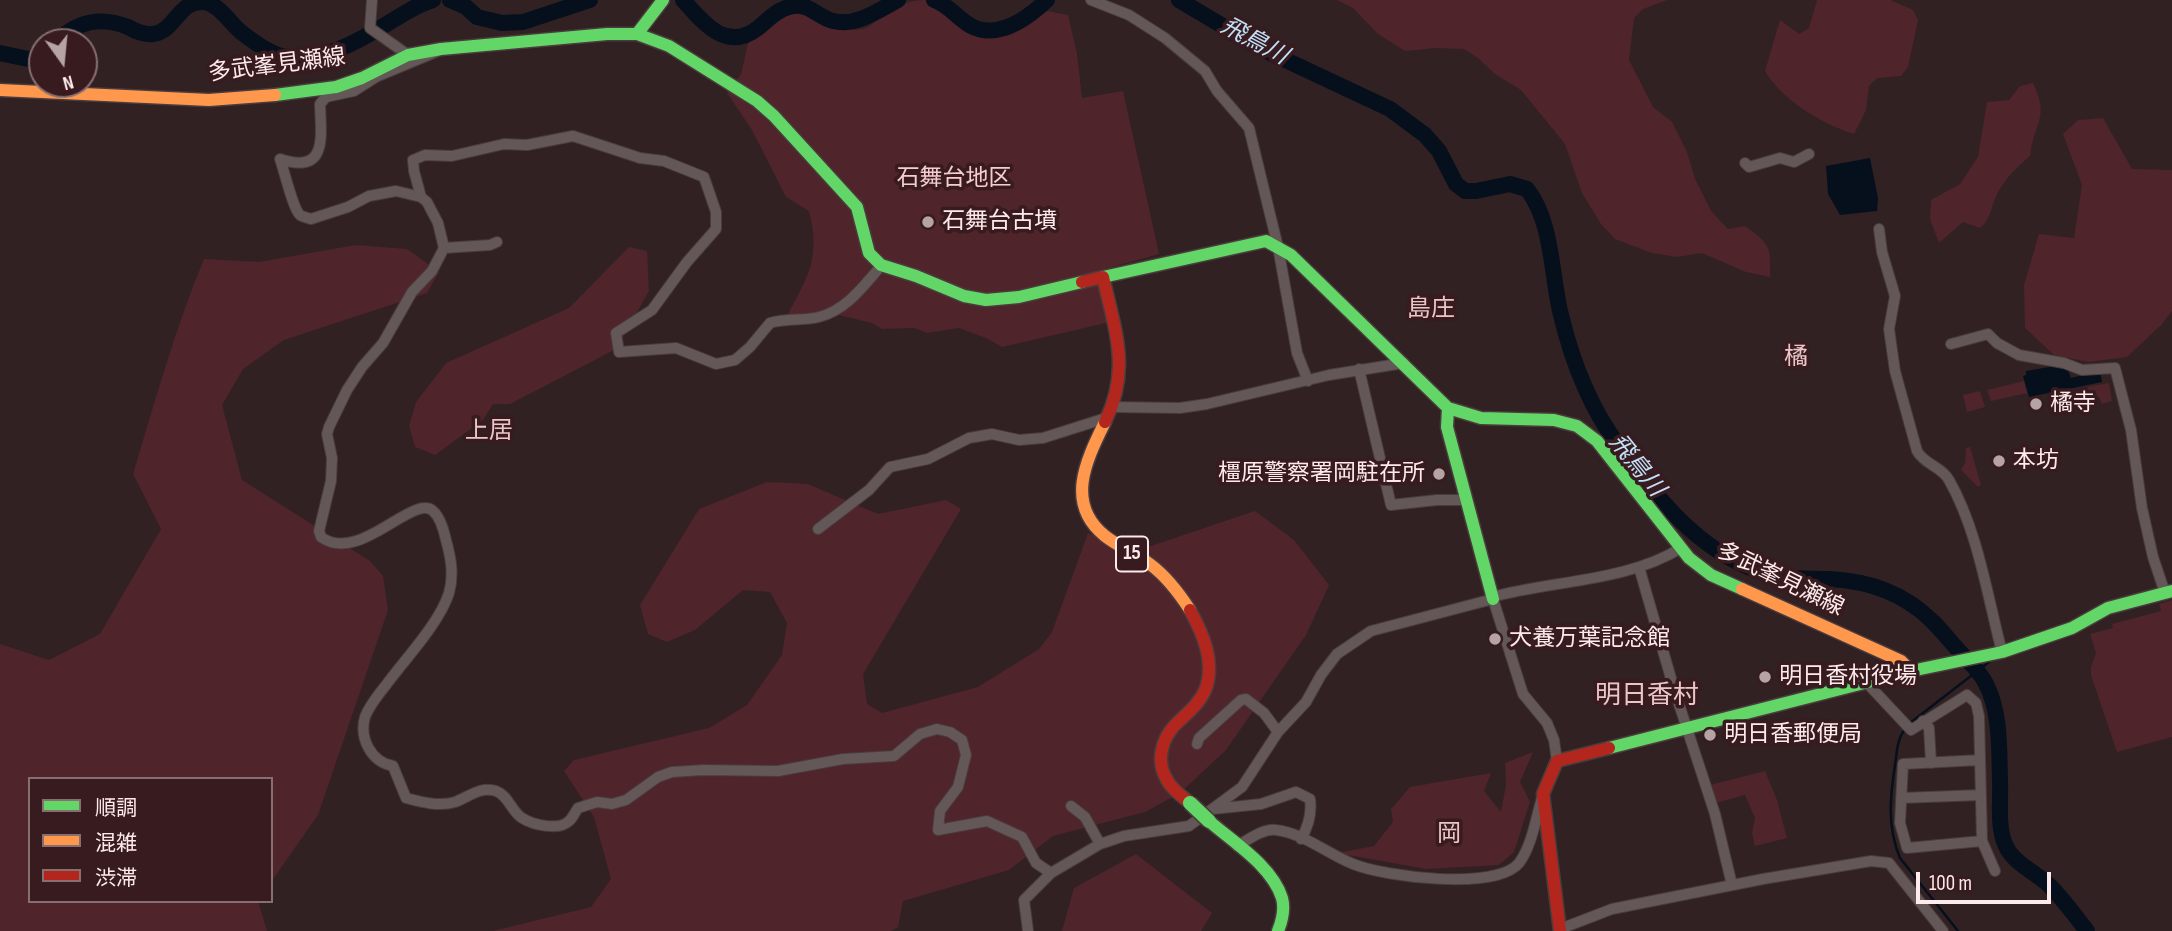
<!DOCTYPE html>
<html>
<head>
<meta charset="utf-8">
<style>
  body { margin:0 }
  #map { position:relative; width:2172px; height:931px; overflow:hidden; background:#312123; font-family:"Sofia Sans Condensed","Noto Sans JP",sans-serif }
  canvas { display:block }
  .legend { position:absolute; left:28px; top:777px; width:245px; height:126px; box-sizing:border-box; background:#371b1e; border:2px solid #876e70; margin:0; padding:9px 12px; list-style:none; font-size:21px; color:#feeaeb }
  .legend li { display:flex; align-items:center; gap:14px; height:35px }
  .legend b { width:35px; border:2px solid #876e70 }
  .north { position:absolute; left:28px; top:28px; width:70px; height:70px; box-sizing:border-box; background:#371b1e; border:2px solid #876e70; border-radius:50%; rotate:165deg; font-size:19px; font-weight:700; line-height:28px; text-align:center; color:#feeaeb }
  .north::after { content:''; display:block; margin:auto; width:24px; height:32px; background:#b6a4a5; clip-path:polygon(50% 0,100% 100%,50% 72%,0 100%) }
  .scale { position:absolute; left:1916px; top:872px; width:135px; height:32px; box-sizing:border-box; border:4px solid #feeaeb; border-top:0; padding-left:9px; font-size:21px; line-height:24px; white-space:nowrap; color:#feeaeb; -webkit-text-stroke:5px #371b1e; paint-order:stroke }
</style>
</head>
<body>
<div id="map">
<canvas width="2172" height="931"></canvas>
<ul class="legend">
<li><b style="height:9px;background:#63d668"></b>順調</li>
<li><b style="height:9px;background:#ff974d"></b>混雑</li>
<li><b style="height:9px;background:#b3261e"></b>渋滞</li>
</ul>
<div class="north">N</div>
<div class="scale">100 m</div>
</div>
<script>
const context = document.querySelector('canvas').getContext('2d');
context.lineJoin = 'round';
function fillPath(path, color) {
  context.fillStyle = color;
  context.fill(path, 'evenodd');
}
function strokePath(path, color, width, dash) {
  context.strokeStyle = color;
  context.lineWidth = width;
  context.lineCap = dash ? 'butt' : 'round';
  context.setLineDash(dash || []);
  context.stroke(path);
}
function write(font, color, halo, rows, align = 'center') {
  context.font = font + ' "Sofia Sans Condensed","Noto Sans JP",sans-serif';
  context.lineWidth = 7;
  context.setLineDash([]);
  context.textBaseline = 'middle';
  context.strokeStyle = halo;
  context.fillStyle = color;
  for (const [text, x, y, turn = 0] of rows) {
    context.save();
    context.translate(x, y);
    context.rotate((+turn || 0) * Math.PI / 180);
    context.textAlign = isNaN(turn) ? turn : align;
    if (halo) context.strokeText(text, 0, 0);
    context.fillText(text, 0, 0);
    context.restore();
  }
}
fillPath(new Path2D(`
  M926,0C942,7 953,18 967,28C993,45 1021,28 1042,10L1068,15L1077,54L1082,98L1123,91L1159,254L1098,271L1106,313V323L1002,347L986,338L959,328L927,333L914,328L882,329L872,323L834,314L787,316C808,276 821,258 809,211L786,197L752,130L727,93L741,74L749,39L764,31L785,13L802,9C817,18 847,35 866,28C870,27 876,20 879,18C893,7 908,0 926,0Z
  M1337,0H1667L1643,9L1634,18L1629,60L1653,107L1672,122L1687,152L1695,179L1711,211L1728,229L1745,226C1770,244 1771,246 1770,277L1746,272L1702,253L1677,257L1652,253L1615,239L1601,224L1582,193L1565,144L1521,90L1495,74L1478,58L1464,49L1435,48L1405,51L1378,34L1353,8Z
  M1817,0H1890L1913,10L1918,20L1908,67L1901,76L1877,78L1869,86L1866,110L1854,134C1822,124 1782,100 1765,71L1780,20L1799,34L1809,28Z
  M2033,83C2050,119 2034,121 2030,156C2016,168 2002,181 1995,199C1990,211 1991,218 1980,228L1963,222L1939,243L1930,219L1931,200L1960,184L1978,157L1987,102L2009,100L2020,86Z
  M2103,118L2132,169L2172,170V311L2162,324L2127,357L2089,362L2054,355L2025,328L2024,285L2039,234L2074,238L2082,185L2063,134L2078,120Z
  M356,245L407,249L439,272L427,293L284,340L243,369L222,405L242,480L370,561L383,576L388,610L318,815L271,882V779H30V901H258L267,931H0V644L49,660L100,634L161,529L133,474C155,401 175,329 204,259L259,262Z
  M629,247L647,251L649,291L616,349L510,404H493L483,420L435,455L415,447L409,426L416,402L446,363L569,308Z
  M2024,381L2027,393L1991,401L1987,390Z
  M2109,383L2112,401L2102,404L2099,397L2089,398L2087,387Z
  M1980,391L1985,407L1967,412L1963,395Z
  M1970,447L1981,485L1978,487L1961,470L1965,463L1966,448Z
  M767,482L808,484L878,514L946,500L961,509L863,674L867,704L882,713L978,687L1039,649L1052,632L1088,533L1133,552L1255,511L1294,540L1329,585L1306,635L1226,750L1180,793L1145,812L1053,836L1009,870L903,901L898,927L891,931H493L591,907L611,879L594,817L564,771L574,760L709,728L747,705L782,655L787,623L770,592L743,590L695,630L667,642L648,634L640,605L699,509Z
  M2172,600V737L2117,752L2091,675V667L2096,653L2090,634L2113,628L2112,624L2161,611L2159,604Z
  M1533,752L1520,782L1530,802L1514,852L1499,865L1426,869L1337,853L1374,846L1393,822L1391,809L1410,787L1491,773L1484,791L1501,812L1506,785L1505,763Z
  M1765,771L1777,800L1787,838L1755,846L1752,833L1755,818L1745,795L1715,803L1710,785Z
  M1136,854L1212,913L1201,931H1062L1074,888Z`), '#50242b');
fillPath(new Path2D(`
  M1870,158L1878,198L1877,211L1840,215L1828,194L1826,166Z
  M2060,365L2068,370L2071,378L2100,371L2102,382L2029,397L2023,376L2026,375V371Z`), '#05101c');
strokePath(new Path2D(`
  M1910,723L1989,662
  M1906,728C1897,738 1897,752 1895,765C1890,797 1887,827 1900,858L1958,931`), '#05101c', 2.5);
strokePath(new Path2D(`
  M450,0L466,7L477,17L502,23L523,22L590,0
  M683,0C703,22 726,53 758,28C767,21 776,10 789,7C808,1 817,17 833,21C856,27 879,10 898,0
  M934,0C949,5 958,19 971,26C998,40 1028,18 1047,0
  M1179,0L1260,48L1390,109L1425,135L1439,151L1456,184L1465,191H1476L1510,184L1527,189C1553,222 1551,276 1561,315C1572,361 1590,407 1618,445C1656,497 1698,551 1761,572C1783,580 1807,578 1830,579C1868,581 1902,592 1930,619C1942,630 1951,643 1962,654C1970,663 1979,671 1985,682C2001,711 1999,749 2000,781C2001,801 1997,825 2005,844C2012,863 2036,872 2050,886C2064,900 2075,916 2087,931
  M56,42C77,21 100,16 128,27C135,31 144,35 153,34C176,31 178,0 204,2C219,4 230,23 241,32C254,42 271,55 287,57C328,61 362,39 395,19C408,11 419,4 433,0
  M0,53L28,59L42,56`), '#05101c', 16);
const street = new Path2D(`
  M372,0L370,28L408,55
  M1091,0L1129,15L1165,38L1205,71L1217,91L1249,128L1278,247L1297,353L1308,381
  M436,52L376,77L354,91L326,97L320,104C321,137 328,175 280,159C284,170 293,209 300,215C303,217 308,218 311,219L348,207L369,196L396,191L421,197L427,202L438,223L444,248L432,271L412,292L383,343L362,367L347,390L329,427L327,434L332,458L331,481L319,531L321,537C359,565 413,493 433,511C440,517 444,531 446,540C451,558 454,575 449,593C439,624 405,659 386,685C378,695 369,706 365,717C359,738 371,762 393,766L406,798C421,802 439,807 455,802C469,797 480,786 496,791C509,796 511,811 522,818C533,825 559,831 569,821C573,818 575,812 578,808L597,802L612,804L626,800L658,777L672,772L703,770L778,771L843,759L894,756L920,734L937,729L950,732L962,740L966,755L958,787L940,811L938,830L987,821L1022,837L1036,863L1051,873
  M1745,163L1749,167L1780,158L1794,162L1809,154
  M421,197L414,171L413,160L425,155L452,156L504,144L527,145L573,136L640,158L664,161L704,177L716,212V229L687,262L652,310L616,333L619,352L676,348L716,364L735,360L750,347L770,323C786,318 803,321 819,317C847,310 864,285 882,265
  M1879,229L1882,252L1895,296L1889,329L1895,371L1917,451C1924,464 1942,467 1949,480C1978,531 1987,595 2002,652
  M444,248L490,245L497,242
  M1951,344L1988,334L1997,343L2019,355L2064,363L2082,370L2115,368L2131,430L2142,508L2153,557L2165,593
  M1359,369L1391,505L1437,500H1467
  M1112,407L1180,408L1207,404L1329,375L1404,363
  M818,529L869,490L890,467L928,459L969,438L992,434L1019,440L1043,438L1106,418
  M1639,567L1674,689L1715,814L1732,885
  M1492,597C1554,580 1626,582 1681,548
  M1866,682L1911,730L1967,695L1976,703L1979,716L1982,841L1995,871
  M1923,721L1929,728L1931,763
  M1197,744L1199,738L1241,700L1246,699L1264,713L1278,732
  M1980,760L1903,764L1900,823L1907,848L1982,841
  M1901,798L1981,795
  M1071,806L1085,817L1100,844
  M1213,809L1261,804L1296,792L1310,799C1312,813 1308,827 1301,839
  M1237,846C1248,840 1263,828 1276,830C1303,833 1328,854 1353,864C1385,877 1496,891 1519,863C1532,846 1536,817 1542,798
  M1560,929L1612,909L1763,879L1871,861L1889,863L1943,931
  M1028,931L1024,900L1051,873L1100,844L1124,836L1189,826L1242,787L1278,732L1306,702L1321,675L1337,654L1371,631L1493,599L1523,694L1547,723L1554,740L1557,761`);
const fast = new Path2D(`
  M663,0L637,34L669,46L757,101L774,116L857,207L869,253L881,265L916,276L964,296L986,300L1019,297L1082,282
  M275,95L336,87L362,78L408,55L441,49L607,34H637
  M1103,277L1266,241L1291,255L1448,408L1481,418L1554,420L1577,426L1597,441L1689,558L1711,575L1742,589
  M1448,408L1447,427L1493,599
  M1609,748L1911,671L2002,652L2072,628L2108,608L2172,591
  M1209,821C1233,842 1272,866 1282,898C1285,909 1282,921 1278,931`);
const slow = new Path2D(`
  M0,90L209,100L275,95
  M1105,422C1087,459 1064,503 1105,536C1119,547 1137,554 1151,565C1167,577 1179,593 1190,610
  M1742,589L1901,661L1911,671`);
const jam = new Path2D(`
  M1082,282L1103,277C1115,331 1131,369 1105,422
  M1190,610C1203,634 1215,661 1206,688C1200,704 1186,714 1175,725C1161,740 1156,762 1167,780C1172,790 1182,796 1190,803
  M1560,931L1543,794L1557,761L1609,748`);
strokePath(street, '#4a3c3d', 12);
strokePath(fast, '#4a3c3d', 15);
strokePath(slow, '#4a3c3d', 15);
strokePath(jam, '#4a3c3d', 15);
strokePath(street, '#635758', 10);
strokePath(fast, '#63d668', 12);
strokePath(slow, '#ff974d', 12);
strokePath(jam, '#b3261e', 12);
const fastBridge = new Path2D(`
  M1190,803L1209,821`);
strokePath(fastBridge, '#4a3c3d', 17, []);
strokePath(fastBridge, '#63d668', 14);
for (const [x, y, r, color] of [
  [928,222,7,"#b6a4a5"],
  [2036,404,7,"#b6a4a5"],
  [1999,461,7,"#b6a4a5"],
  [1439,474,7,"#b6a4a5"],
  [1495,639,7,"#b6a4a5"],
  [1765,677,7,"#b6a4a5"],
  [1710,735,7,"#b6a4a5"]
]) {
  const dot = new Path2D();
  dot.arc(x, y, r, 0, 2 * Math.PI);
  context.fillStyle = color;
  context.fill(dot);
  strokePath(dot, '#371b1e', 2.5);
}
for (const [x, y, w] of [
  [1132,554,32]
]) {
  const box = new Path2D();
  box.roundRect(x - w / 2, y - 17.5, w, 35, 5);
  context.fillStyle = '#371b1e';
  context.fill(box);
  strokePath(box, '#feeaeb', 2);
}
write('bold 21px', '#feeaeb', null, [
  ["15",1132,554]
]);
write('23px', '#feeaeb', '#371b1e', [
  ["多武峯見瀬線",277,66,-7],
  ["多武峯見瀬線",1780,580,26]
]);
write('23px', '#f7cccf', '#371b1e', [
  ["石舞台地区",954,179]
]);
write('23px', '#feeaeb', '#371b1e', [
  ["石舞台古墳",942,222],
  ["橘寺",2050,404],
  ["本坊",2013,461],
  ["橿原警察署岡駐在所",1425,474,"right"],
  ["犬養万葉記念館",1509,639],
  ["明日香村役場",1779,677],
  ["明日香郵便局",1724,735]
], 'left');
write('italic 24px', '#c1e0fa', '#371b1e', [
  ["飛鳥川",1254,42,28],
  ["飛鳥川",1636,466,51]
]);
write('24px', '#ecc5c8', '#371b1e', [
  ["島庄",1431,310],
  ["橘",1796,358],
  ["上居",489,432],
  ["岡",1449,835]
]);
write('26px', '#ecc5c8', '#371b1e', [
  ["明日香村",1647,696]
]);
</script>
</body>
</html>
